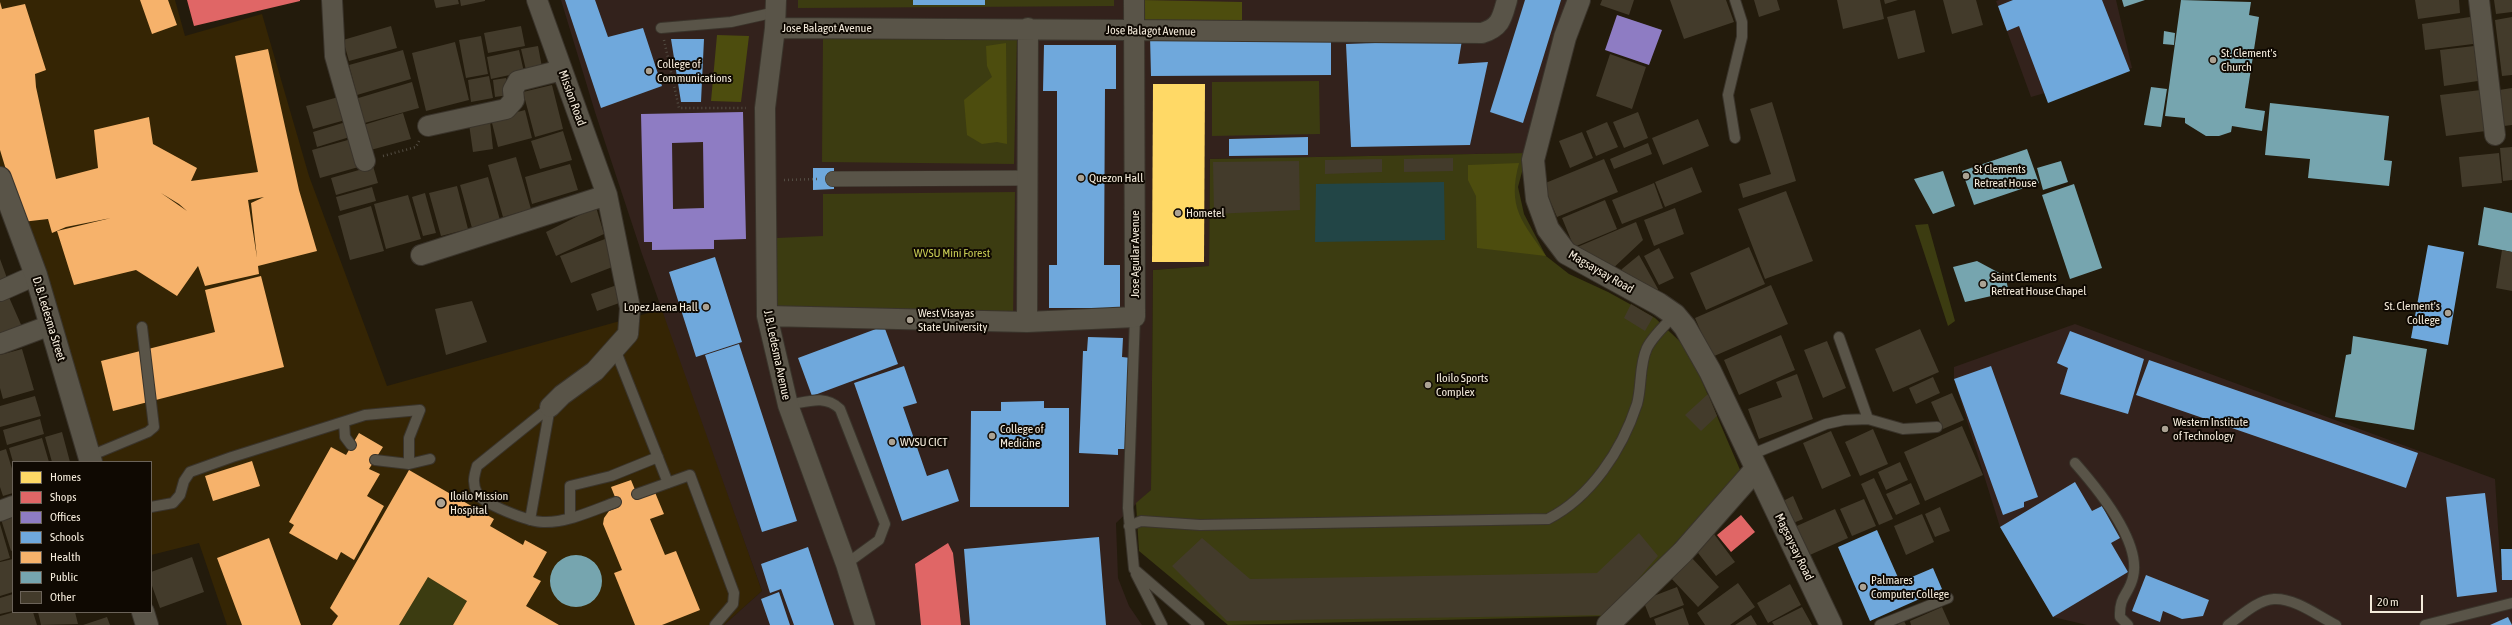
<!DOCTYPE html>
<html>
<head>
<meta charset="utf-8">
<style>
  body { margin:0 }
  #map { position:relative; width:2512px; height:625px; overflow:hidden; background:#231b0c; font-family:"Asap Condensed",sans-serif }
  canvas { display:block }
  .legend { position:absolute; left:12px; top:461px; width:140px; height:152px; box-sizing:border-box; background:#0f0902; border:1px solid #6b6359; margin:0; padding:5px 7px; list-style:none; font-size:12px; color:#f4ebdb }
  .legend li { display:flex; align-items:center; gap:8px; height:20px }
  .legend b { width:20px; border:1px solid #6b6359 }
  .scale { position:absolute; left:2370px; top:595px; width:53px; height:18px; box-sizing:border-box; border:2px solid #f4ebdb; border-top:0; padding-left:5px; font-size:12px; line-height:14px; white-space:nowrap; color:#f4ebdb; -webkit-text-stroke:3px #0f0902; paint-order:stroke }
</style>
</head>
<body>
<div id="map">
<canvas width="2512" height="625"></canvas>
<ul class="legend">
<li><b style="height:11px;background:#ffd966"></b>Homes</li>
<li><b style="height:11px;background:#e06666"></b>Shops</li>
<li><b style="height:11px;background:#8e7cc3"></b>Offices</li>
<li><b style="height:11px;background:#6fa8dc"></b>Schools</li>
<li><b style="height:11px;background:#f6b26b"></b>Health</li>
<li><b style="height:11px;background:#76a5af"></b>Public</li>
<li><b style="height:11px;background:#433b2b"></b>Other</li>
</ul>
<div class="scale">20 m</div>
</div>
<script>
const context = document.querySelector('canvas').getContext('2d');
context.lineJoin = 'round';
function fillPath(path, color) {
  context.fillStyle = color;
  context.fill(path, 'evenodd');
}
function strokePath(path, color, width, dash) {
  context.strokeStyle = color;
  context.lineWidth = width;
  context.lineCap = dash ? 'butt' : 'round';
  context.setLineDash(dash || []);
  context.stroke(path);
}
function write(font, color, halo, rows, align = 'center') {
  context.font = font + ' "Asap Condensed",sans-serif';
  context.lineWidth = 4;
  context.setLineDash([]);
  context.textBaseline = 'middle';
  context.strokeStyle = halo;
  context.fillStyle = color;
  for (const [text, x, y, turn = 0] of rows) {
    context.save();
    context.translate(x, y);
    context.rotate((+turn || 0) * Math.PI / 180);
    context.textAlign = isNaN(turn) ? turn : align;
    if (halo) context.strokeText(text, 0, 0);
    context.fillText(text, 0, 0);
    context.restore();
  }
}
fillPath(new Path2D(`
  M0,0H175L185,36L262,14L309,176L387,386L663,309L762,591L724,625H227L199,543L151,555V462H100L0,168Z`), '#352504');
fillPath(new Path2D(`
  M561,0H1573L1527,153L1210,159L1209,266L1153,270L1151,490L1116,523L1118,578L1129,606L1142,625H724L762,591L642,254L595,112Z
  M1999,0H2116L2132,68L2031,97L1996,1Z
  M2075,324L2495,479L2501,575L2512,574V625H2087L2053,617L2000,527L1954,379V367Z`), '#33221c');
fillPath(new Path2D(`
  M798,0H1114V6L798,8Z
  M823,38H1017L1014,164L822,162Z
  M1319,81L1320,134L1212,136V82Z
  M1527,153L1518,187L1524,214L1546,256L1569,274L1608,292L1655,318L1688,349L1741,472L1608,616L1228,625L1139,551L1136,503L1151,490L1153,270L1209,266L1210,159Z
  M1015,192L1013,316L775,310L777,238L823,236V194Z
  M1928,224L1955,321L1948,326L1915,225Z
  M428,577L467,601L453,625H399Z`), '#3c3c11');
fillPath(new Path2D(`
  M1141,0L1242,2V26L1141,27Z
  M717,35L749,36L741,102L711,101Z
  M1006,43L1007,144L997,142L982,144L967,135L964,100L992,77L987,66L986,46Z
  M1519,163C1507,208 1522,221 1546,256L1477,248L1476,196L1468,180V165Z`), '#4d4d0e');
fillPath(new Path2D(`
  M1444,182L1445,240L1315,242L1316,184Z`), '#224546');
fillPath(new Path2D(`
  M1153,84H1205L1204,262H1152Z`), '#ffd966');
fillPath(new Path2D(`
  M187,0H300V1L194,26Z
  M1741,515L1755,532L1731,552L1717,535Z
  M948,543L953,553L961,625H921L915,564Z`), '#e06666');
fillPath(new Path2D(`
  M1617,15L1662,30L1649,65L1605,50Z
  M743,112L746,239L714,240V249L652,250V242H644L641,114ZM703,142L704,208L673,209L672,143Z`), '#8e7cc3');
fillPath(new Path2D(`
  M565,0H595L608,37L643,28L662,86L601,108Z
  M913,0H985V5H913Z
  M1525,0H1561L1523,123L1490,112Z
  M2013,0H2102L2130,71L2048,103L2019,26L2007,31L1998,6Z
  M1331,35V75L1151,76L1150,36Z
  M671,39H704L701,102H681Z
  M1462,40L1458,64L1488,62L1470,145L1351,147L1346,44Z
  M1044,45H1116V89H1105L1104,265H1120V308H1049V265H1057V91H1043Z
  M1308,137V155L1229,156V139Z
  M813,168H834V189L813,190Z
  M2428,245L2464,252L2448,345L2411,338Z
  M715,257L742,342L696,357L669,272Z
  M884,326L898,364L812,396L798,358Z
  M2070,331L2144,359L2128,414L2060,394L2068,368L2057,363Z
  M1088,337L1123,338L1122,357L1131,358L1127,449H1118V455L1079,453L1083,351H1087Z
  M739,344L797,521L762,532L705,355Z
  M2149,360L2418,453L2406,488L2136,395Z
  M904,366L917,403L903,407L927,476L948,469L959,501L902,521L854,383Z
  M1991,366L2038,497L2024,502V507L2003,515L1954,379Z
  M1044,401V408H1069V507H970L971,411H1001V402Z
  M2075,482L2092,511L2102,506L2120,538L2111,543L2128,572L2053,617L2000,527Z
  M2485,493L2497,592L2457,597L2446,497Z
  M1877,530L1900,582L1933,568L1942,589L1870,621L1838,547Z
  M1099,537L1106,625H970L964,549Z
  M808,547L834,625H794L781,589L770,593L761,564Z
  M2501,549H2512V580H2502Z
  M2146,575L2209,600L2203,616L2182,619L2163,611L2160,622L2132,611Z
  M779,592L790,625H770L761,599Z
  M2508,617L2512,625H2490Z`), '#6fa8dc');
fillPath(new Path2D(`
  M140,0H168L177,25L152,34Z
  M0,2L2,9L25,4L46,70L35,74L36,87L56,179L98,168L94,130L149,117L153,144L197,168L191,181L258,172L235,56L268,49L299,190L317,251L258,266L259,274L205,286L198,266L177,296L136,270L74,285L57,231L111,218L66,227L52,233L48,219L22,222L0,150ZM161,193L179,204L187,211ZM264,197L251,203L257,258L248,200Z
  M261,276L284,367L113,411L101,361L215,332L205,290Z
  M359,433L383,447L369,469L380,474L367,496L384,506L354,560L341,552L337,560L289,533L294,525L289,522L331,447L346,455Z
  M252,461L260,486L213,501L205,476Z
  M409,470L494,519L490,526L523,545L525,540L547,552L533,577L541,581L526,606L559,625H453L467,601L428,577L399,625H332L338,616L330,608Z
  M631,480L638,497L654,490L664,514L650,519L665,555L676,551L700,610L662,625H635L614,573L622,570L603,524L604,518L609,511L619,507L611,487Z
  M269,538L301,625H242L217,558Z`), '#f6b26b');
fillPath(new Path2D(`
  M2122,0H2145L2124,7Z
  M2181,0L2251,2L2249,15L2259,17L2245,108L2265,111L2262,131L2232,126L2231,132L2219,136H2206L2185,123V118L2165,116Z
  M2164,31L2175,33L2174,45L2163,44Z
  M2151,87L2167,89L2161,127L2144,125Z
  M2270,103L2389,116L2384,160L2392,161L2389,186L2308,178L2310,159L2265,155Z
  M2027,149L2039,183L1974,205L1962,171Z
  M2061,161L2068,182L2043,190L2037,168Z
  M1943,171L1955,206L1933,214L1914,179Z
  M2074,184L2102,268L2070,279L2042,195Z
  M2484,207L2512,213V252L2478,245Z
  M1977,261L2005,276L2009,292L1965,302L1953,267Z
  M2353,336L2427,349L2414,430L2335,417L2346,355L2351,354Z
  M550 581a26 26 0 1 1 52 0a26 26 0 1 1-52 0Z`), '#76a5af');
fillPath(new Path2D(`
  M434,0H458L459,4L436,8Z
  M460,0H485V1L461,6Z
  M1602,0H1634L1629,15L1600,5Z
  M1670,0H1726L1734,22L1684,39Z
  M1754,0H1777L1780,10L1759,17Z
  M1837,0H1880L1884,19L1843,29Z
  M1884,0H1898L1885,4Z
  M1943,0H1976L1983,25L1952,34Z
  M2415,0H2459L2460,13L2418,19Z
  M2494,0H2512V12L2496,14Z
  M1915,10L1925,52L1898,59L1887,17Z
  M2477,16L2481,43L2425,50L2422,24Z
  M2512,17V75L2502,76L2495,20Z
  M391,26L397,48L349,61L343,40Z
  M521,26L525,46L488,53L484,33Z
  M481,36L488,74L466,78L459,40Z
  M455,42L469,100L426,111L412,53Z
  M538,46L542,67L526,70L521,49Z
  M2474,46L2478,81L2444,86L2440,50Z
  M403,50L411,79L357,95L349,65Z
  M519,50L524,72L491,79L487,57Z
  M1610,54L1646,67L1632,109L1596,96Z
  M489,76L493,98L471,102L468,80Z
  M506,78L509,95L495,97L493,80Z
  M412,82L419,108L361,124L355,99Z
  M552,85L563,129L535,137L523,92Z
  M2512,88V125L2504,126L2499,90Z
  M2489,89L2494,130L2446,136L2440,95Z
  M342,96L349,119L313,129L306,106Z
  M1772,102L1796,181L1743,198L1739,184L1771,174L1750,109Z
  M525,110L532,138L498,147L491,119Z
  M1638,112L1648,138L1624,148L1613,122Z
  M403,113L411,139L367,151L360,126Z
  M1698,119L1709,146L1663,165L1652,138Z
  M349,121L353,136L317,147L313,132Z
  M490,121L493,149L473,152L469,124Z
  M1607,122L1618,147L1596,156L1586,131Z
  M563,131L572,160L540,169L531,141Z
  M1582,132L1593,158L1570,168L1559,141Z
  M355,138L362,166L320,178L312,150Z
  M1648,143L1652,154L1614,169L1610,159Z
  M2512,147V180L2503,181L2500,148Z
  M2499,153L2502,183L2462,187L2459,157Z
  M516,157L531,209L503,217L488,165Z
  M1453,158V171L1404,172V159Z
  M1382,159V172L1325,174V160Z
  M1604,159L1618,192L1557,217L1543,184Z
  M1299,161L1300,210L1214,214L1213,162Z
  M570,164L578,190L532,204L525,177Z
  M373,166L378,183L336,195L331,178Z
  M1692,167L1702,192L1665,207L1655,182Z
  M488,177L500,220L472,228L460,185Z
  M1654,183L1663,208L1622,224L1612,200Z
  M457,186L468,229L441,236L429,193Z
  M372,187L376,201L340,211L336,197Z
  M1786,191L1813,261L1765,279L1738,209Z
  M425,193L436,233L423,236L412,197Z
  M408,195L421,239L386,249L374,204Z
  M1605,200L1617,229L1574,247L1562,218Z
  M371,206L384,251L350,260L338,216Z
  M596,207L604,234L556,256L546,232Z
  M1675,208L1684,234L1654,246L1644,220Z
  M1636,222L1643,240L1608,273L1568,251Z
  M605,239L615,266L571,283L560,256Z
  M1749,247L1765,284L1706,310L1690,273Z
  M1659,248L1674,278L1659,285L1644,256Z
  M2502,250L2512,252V291L2496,288Z
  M1639,255L1658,289L1653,298L1617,278L1622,269Z
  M0,259L7,278L0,281Z
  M617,285L622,302L597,311L591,294Z
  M1771,285L1788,324L1712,357L1695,318Z
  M8,295L23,329L0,339V299Z
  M472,301L487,342L446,355L435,309Z
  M1631,304L1653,317L1645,331L1624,318Z
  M1920,329L1939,372L1893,392L1875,349Z
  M1781,335L1795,370L1739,395L1724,360Z
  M1827,341L1846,388L1823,398L1804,350Z
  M22,349L34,390L3,399L0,388V355Z
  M1797,374L1813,419L1759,439L1748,409L1782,397L1776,382Z
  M1933,377L1940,393L1916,404L1909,388Z
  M1952,393L1964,420L1943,429L1931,402Z
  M1708,394L1717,416L1701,431L1685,415Z
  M35,396L41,416L0,427V406Z
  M40,419L44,434L7,445L3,430Z
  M1962,426L1983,475L1925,501L1904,452Z
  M1873,429L1888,464L1860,476L1845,442Z
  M1831,431L1851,476L1822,489L1803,443Z
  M62,432L70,462H52L45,437Z
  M42,438L49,462H13L9,448Z
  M6,449L13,472V493L3,496L0,487V451Z
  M1900,462L1908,480L1886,490L1878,472Z
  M1874,478L1893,519L1879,525L1861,484Z
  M1911,483L1920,504L1896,515L1886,494Z
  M1793,496L1803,519L1786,526L1777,504Z
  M1864,499L1876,526L1852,536L1840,509Z
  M1940,507L1950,531L1935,537L1925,514Z
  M1835,509L1848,538L1803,558L1790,529Z
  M13,511V550L11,551L0,516Z
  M1922,514L1934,542L1906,555L1894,526Z
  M0,524L10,558L0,561Z
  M1639,533L1658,556L1607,615L1227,621L1172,566L1202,538L1250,579L1597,573Z
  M1714,534L1735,562L1716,576L1695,549Z
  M192,557L204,592L160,608L151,583V572Z
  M1691,557L1719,587L1698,607L1670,577Z
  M13,559V592L0,596V562Z
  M1738,583L1755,607L1730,625H1705L1697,613Z
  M1790,584L1801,605L1768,623L1757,603Z
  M1677,587L1684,605L1650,618L1643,600Z
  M13,594V611L0,614V598Z
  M1802,607L1812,625H1774L1772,622Z
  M1942,607L1950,625H1911L1910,621Z
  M1683,608L1689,625H1656L1654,619Z
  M14,612H33L37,625H0V616Z
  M38,612H75L78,624L41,625Z
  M1751,615L1757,625H1735Z
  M107,617L110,625H83Z
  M1904,621L1906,625H1897Z`), '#433b2b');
const service = new Path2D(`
  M661,28L731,22L776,12
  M1735,138L1728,95L1742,37V22L1735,0
  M1135,317L1128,508L1134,569L1199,625
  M1839,337L1868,419
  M615,349L668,483
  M788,405C807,402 825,394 840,409L885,524L879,540L846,564
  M550,407L477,466C474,476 472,483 477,493C482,504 530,522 543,522C567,523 594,510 616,502
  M344,422L345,437L351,445
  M1750,455L1826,424L1844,420L1868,419L1903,429L1937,427
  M90,456L148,432L154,427L142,327
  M375,460L409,464L430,459
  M2075,463C2097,488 2142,542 2133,577C2129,595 2119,595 2120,617L2128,625
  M637,494L690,475L734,593L733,604L715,625
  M151,507L173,503L180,495L184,481L190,472L232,457L365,415L420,410L409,438V464
  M570,517V486L611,476L658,457
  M530,520L550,407
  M1129,526L1141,521L1200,525L1548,519C1591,497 1622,450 1637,404C1642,386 1639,365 1647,348C1653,336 1666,324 1675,315
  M1136,574L1162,625
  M1880,625L1948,598
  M2228,625C2241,616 2257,600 2274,599C2295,598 2318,616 2336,625
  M2425,625L2512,603`);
const pedestrian = new Path2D(`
  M833,179L1028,178`);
const minor = new Path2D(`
  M332,0L335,56L365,161
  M537,0L607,195L630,308L628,334L595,371L562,395L550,407
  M776,0L775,28L765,108L767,316L788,405L846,564L865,625
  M2479,0L2495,135
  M775,28C1011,28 1246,32 1482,33C1501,27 1502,18 1507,0
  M428,126L506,109L514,100L513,90L518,81L562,70
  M421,255L607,195
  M0,291L36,275
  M767,316L1027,322L1135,317L1134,0
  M1027,322L1028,28
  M0,344L51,325
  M0,511L13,506`);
const tertiary = new Path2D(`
  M1579,0L1565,37L1533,160L1537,199L1548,229L1566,253L1659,304L1675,315L1685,327L1710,371L1831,625
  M0,178L36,275L91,462
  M143,612L147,625
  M1608,625L1683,552L1756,469`);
strokePath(service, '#3a342b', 12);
strokePath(pedestrian, '#3a342b', 16);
strokePath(minor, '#3a342b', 22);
strokePath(tertiary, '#3a342b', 24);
strokePath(new Path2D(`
  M664,40L679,108H746
  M383,156L416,147L419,141
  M784,180L817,179`), '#534d43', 2.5, [1, 3]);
strokePath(service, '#595448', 10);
strokePath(pedestrian, '#595448', 15);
strokePath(minor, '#595448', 20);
strokePath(tertiary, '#595448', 22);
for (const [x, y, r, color] of [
  [2213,60,4,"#aba293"],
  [649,71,4,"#aba293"],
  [1966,176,4,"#aba293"],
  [1081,178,4,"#aba293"],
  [1178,213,4,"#aba293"],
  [1983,284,4,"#aba293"],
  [706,307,4,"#aba293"],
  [2448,313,4,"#aba293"],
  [910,320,4,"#aba293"],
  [1428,385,4,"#aba293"],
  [2165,429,4,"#aba293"],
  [992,436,4,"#aba293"],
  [892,442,4,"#aba293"],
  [441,503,5,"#aba293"],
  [1863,587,4,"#aba293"]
]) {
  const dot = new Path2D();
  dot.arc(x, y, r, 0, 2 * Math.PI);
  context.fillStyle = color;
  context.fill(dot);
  strokePath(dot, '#0f0902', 1.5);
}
write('12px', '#f4ebdb', '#0f0902', [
  ["Jose Balagot Avenue",827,28],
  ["Jose Balagot Avenue",1151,31,1],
  ["Mission Road",572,98,70],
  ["Jose Aguilar Avenue",1135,254,-90],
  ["Magsaysay Road",1601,272,30],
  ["D. B. Ledesma Street",49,319,73],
  ["J. B. Ledesma Avenue",777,355,78],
  ["Magsaysay Road",1794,547,64]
]);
write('12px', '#f4ebdb', '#0f0902', [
  ["St. Clement's",2221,53],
  ["Church",2221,67],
  ["College of",657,64],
  ["Communications",657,78],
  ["St Clements",1974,169],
  ["Retreat House",1974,183],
  ["Quezon Hall",1089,178],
  ["Hometel",1186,213],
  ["Saint Clements",1991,277],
  ["Retreat House Chapel",1991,291],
  ["St. Clement's",2440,306,"right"],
  ["College",2440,320,"right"],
  ["Lopez Jaena Hall",698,307,"right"],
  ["West Visayas",918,313],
  ["State University",918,327],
  ["Iloilo Sports",1436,378],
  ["Complex",1436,392],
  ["Western Institute",2173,422],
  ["of Technology",2173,436],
  ["College of",1000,429],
  ["Medicine",1000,443],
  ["WVSU CICT",900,442],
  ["Iloilo Mission",450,496],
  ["Hospital",450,510],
  ["Palmares",1871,580],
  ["Computer College",1871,594]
], 'left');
write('12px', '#c6ca53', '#0f0902', [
  ["WVSU Mini Forest",952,253]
]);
</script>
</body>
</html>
